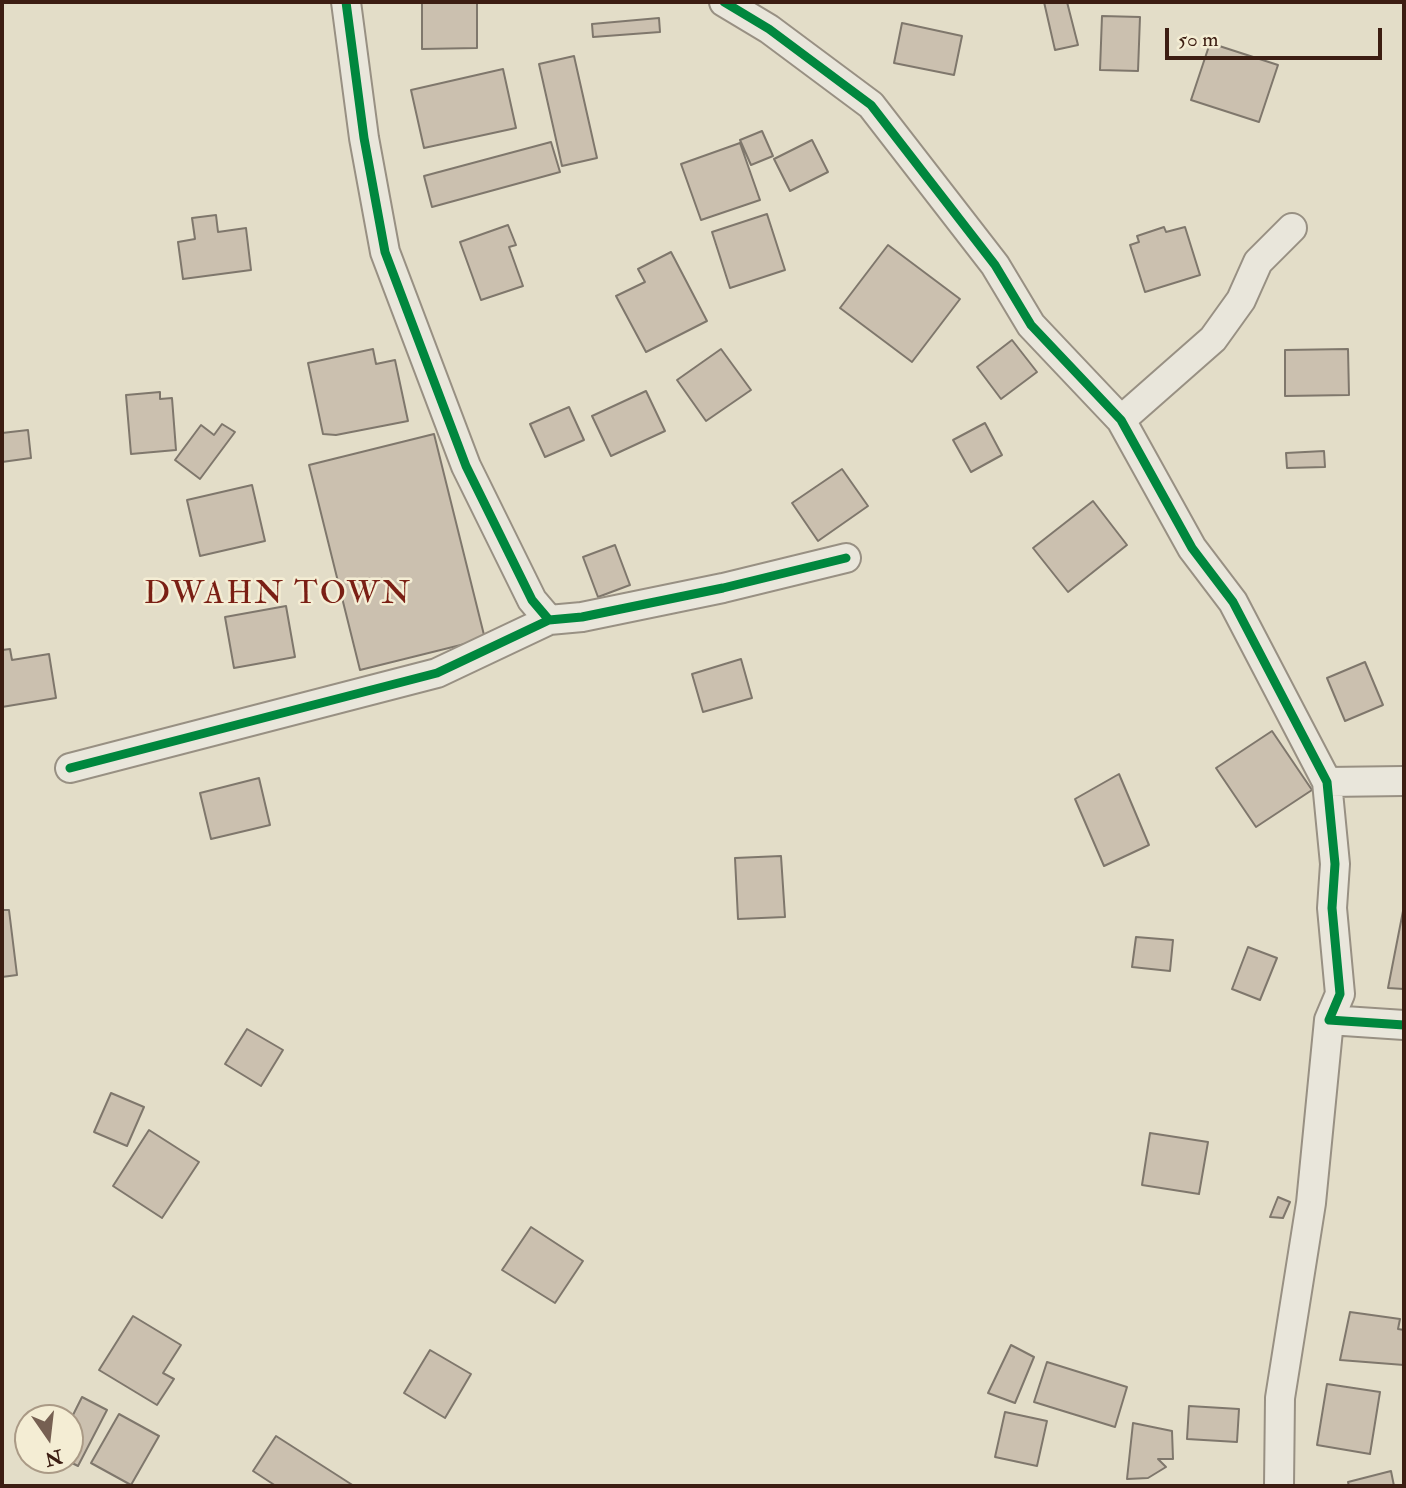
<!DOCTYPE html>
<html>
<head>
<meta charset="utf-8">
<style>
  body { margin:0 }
  #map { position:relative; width:1406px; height:1488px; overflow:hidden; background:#e3ddc8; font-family:"IM FELL Double Pica",serif }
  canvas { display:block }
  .frame { position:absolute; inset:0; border:4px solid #3c1d12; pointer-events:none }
  .north { position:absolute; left:14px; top:1404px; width:70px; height:70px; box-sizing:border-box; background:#f4edd4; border:2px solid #aa9a86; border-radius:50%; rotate:166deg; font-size:19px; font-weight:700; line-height:28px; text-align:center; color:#3c1d12 }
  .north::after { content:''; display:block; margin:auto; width:24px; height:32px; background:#766052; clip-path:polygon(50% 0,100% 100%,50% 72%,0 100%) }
  .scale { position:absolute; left:1165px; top:28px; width:217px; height:32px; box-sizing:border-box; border:4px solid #3c1d12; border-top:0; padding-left:9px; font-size:21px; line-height:24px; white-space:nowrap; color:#3c1d12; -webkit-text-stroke:5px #f4edd4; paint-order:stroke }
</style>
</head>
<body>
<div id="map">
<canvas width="1406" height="1488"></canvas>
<div class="frame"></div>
<div class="north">N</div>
<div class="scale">50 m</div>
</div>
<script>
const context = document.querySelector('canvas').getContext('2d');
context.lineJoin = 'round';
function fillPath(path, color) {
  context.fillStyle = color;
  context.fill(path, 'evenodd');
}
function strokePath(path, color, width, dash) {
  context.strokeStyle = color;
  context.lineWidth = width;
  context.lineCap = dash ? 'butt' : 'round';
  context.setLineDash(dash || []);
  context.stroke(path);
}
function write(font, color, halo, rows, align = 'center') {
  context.font = font + ' "IM FELL Double Pica",serif';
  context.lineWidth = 5;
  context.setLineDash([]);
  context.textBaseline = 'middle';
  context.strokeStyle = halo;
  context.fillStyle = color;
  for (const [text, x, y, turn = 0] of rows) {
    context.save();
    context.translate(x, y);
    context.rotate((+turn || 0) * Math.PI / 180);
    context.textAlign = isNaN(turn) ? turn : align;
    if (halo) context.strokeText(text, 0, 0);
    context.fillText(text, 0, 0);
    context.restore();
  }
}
const building = new Path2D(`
  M422,2H477V48L422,49Z
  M1044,2H1067L1078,45L1055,50Z
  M1102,16L1140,17L1138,71L1100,70Z
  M659,18L660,32L593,37L592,24Z
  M902,23L962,36L954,75L894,63Z
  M1210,43L1278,65L1259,122L1191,100Z
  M574,56L597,158L562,166L539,64Z
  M503,69L516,128L424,148L411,90Z
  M762,131L773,156L751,165L740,140Z
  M812,140L828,172L790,191L774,159Z
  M551,142L560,172L432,207L424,176Z
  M740,143L760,200L701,220L681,164Z
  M767,214L785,270L730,288L712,232Z
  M216,215L218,232L246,228L251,270L183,279L178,242L195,239L192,218Z
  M508,225L516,245L509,247L523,286L481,300L460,242Z
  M1164,227L1166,232L1185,227L1200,275L1145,292L1130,245L1139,242L1137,236Z
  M888,245L960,299L912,362L840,308Z
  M671,252L707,321L646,352L616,296L645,282L638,269Z
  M1012,340L1037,372L1001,399L977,367Z
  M373,349L376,364L395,360L408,421L336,435L323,434L308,363Z
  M721,349L751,390L706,421L677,380Z
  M1348,349L1349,395L1285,396V350Z
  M646,391L665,431L611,456L592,416Z
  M160,392V399L172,398L176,450L131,454L126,395Z
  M569,407L584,440L545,457L530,424Z
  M985,423L1002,455L971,472L953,440Z
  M222,424L235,432L200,479L175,460L201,425L214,435Z
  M28,430L31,458L2,462V433Z
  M434,434L485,639L360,670L309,465Z
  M1324,451L1325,467L1287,468L1286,453Z
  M842,469L868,506L818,541L792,503Z
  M252,485L265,541L200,556L187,500Z
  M1093,501L1127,545L1068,592L1033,548Z
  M615,545L630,585L598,597L583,557Z
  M286,606L295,657L234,668L225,617Z
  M10,649L12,660L49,654L56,698L2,707V650Z
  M741,659L752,698L703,712L692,674Z
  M1365,662L1383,705L1345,721L1327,678Z
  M1272,731L1312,790L1256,827L1216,768Z
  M1119,774L1149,845L1104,866L1075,799Z
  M259,778L270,825L211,839L200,793Z
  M781,856L785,917L738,919L735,858Z
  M1404,906V989L1388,988Z
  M2,910H9L17,975L2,977Z
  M1136,937L1173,940L1170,971L1132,967Z
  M1248,947L1277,958L1260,1000L1232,989Z
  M247,1029L283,1050L261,1086L225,1064Z
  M111,1093L144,1107L127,1146L94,1132Z
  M149,1130L199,1162L162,1218L113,1186Z
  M1150,1133L1208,1142L1199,1194L1142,1185Z
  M1278,1197L1290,1202L1283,1218L1270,1217Z
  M531,1227L583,1261L555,1303L502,1270Z
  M1350,1312L1400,1319L1398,1329L1404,1330V1365L1340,1360Z
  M133,1316L181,1345L163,1373L174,1379L157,1405L99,1370Z
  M1011,1345L1034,1357L1015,1403L988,1393Z
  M430,1350L471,1374L445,1418L404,1393Z
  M1047,1362L1127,1387L1115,1427L1034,1402Z
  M1327,1384L1380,1392L1370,1454L1317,1445Z
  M82,1397L107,1410L78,1466L66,1460H70V1421Z
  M1189,1406L1239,1409L1237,1442L1187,1439Z
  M1005,1412L1047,1421L1037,1466L995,1457Z
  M119,1414L159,1436L131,1485L91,1463Z
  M1133,1423L1172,1431L1173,1459H1158L1166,1467L1148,1478L1127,1479Z
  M276,1436L354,1486H276L253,1471Z
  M1391,1471L1394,1486H1349L1348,1482Z`);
fillPath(building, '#cbc0af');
strokePath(building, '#7f776c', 2);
const street = new Path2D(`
  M346,2L364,138L385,252L466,466L532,600L549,620L582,617L723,588L846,558
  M724,2L769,29L871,105L995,265L1031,325L1121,420L1192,548L1233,602L1327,782L1335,864L1332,908L1340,994L1329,1020L1404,1025
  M1121,420L1213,339L1241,300L1258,262L1292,228
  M70,768L437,673L549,620
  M1327,782L1404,781
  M1279,1486L1280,1398L1311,1203L1329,1020`);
strokePath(street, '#989083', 32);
strokePath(street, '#e9e6db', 28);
strokePath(new Path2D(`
  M346,2L364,138L385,252L466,466L532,600L549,620L582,617L723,588L846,558
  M724,2L769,29L871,105L995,265L1031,325L1121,420L1192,548L1233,602L1327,782L1335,864L1332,908L1340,994L1329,1020L1404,1025
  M70,768L437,673L549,620`), '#00873e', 9);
context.letterSpacing = '2px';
write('32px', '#7a1f14', '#f4edd4', [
  ["DWAHN TOWN",278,596]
]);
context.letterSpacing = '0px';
</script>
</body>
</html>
